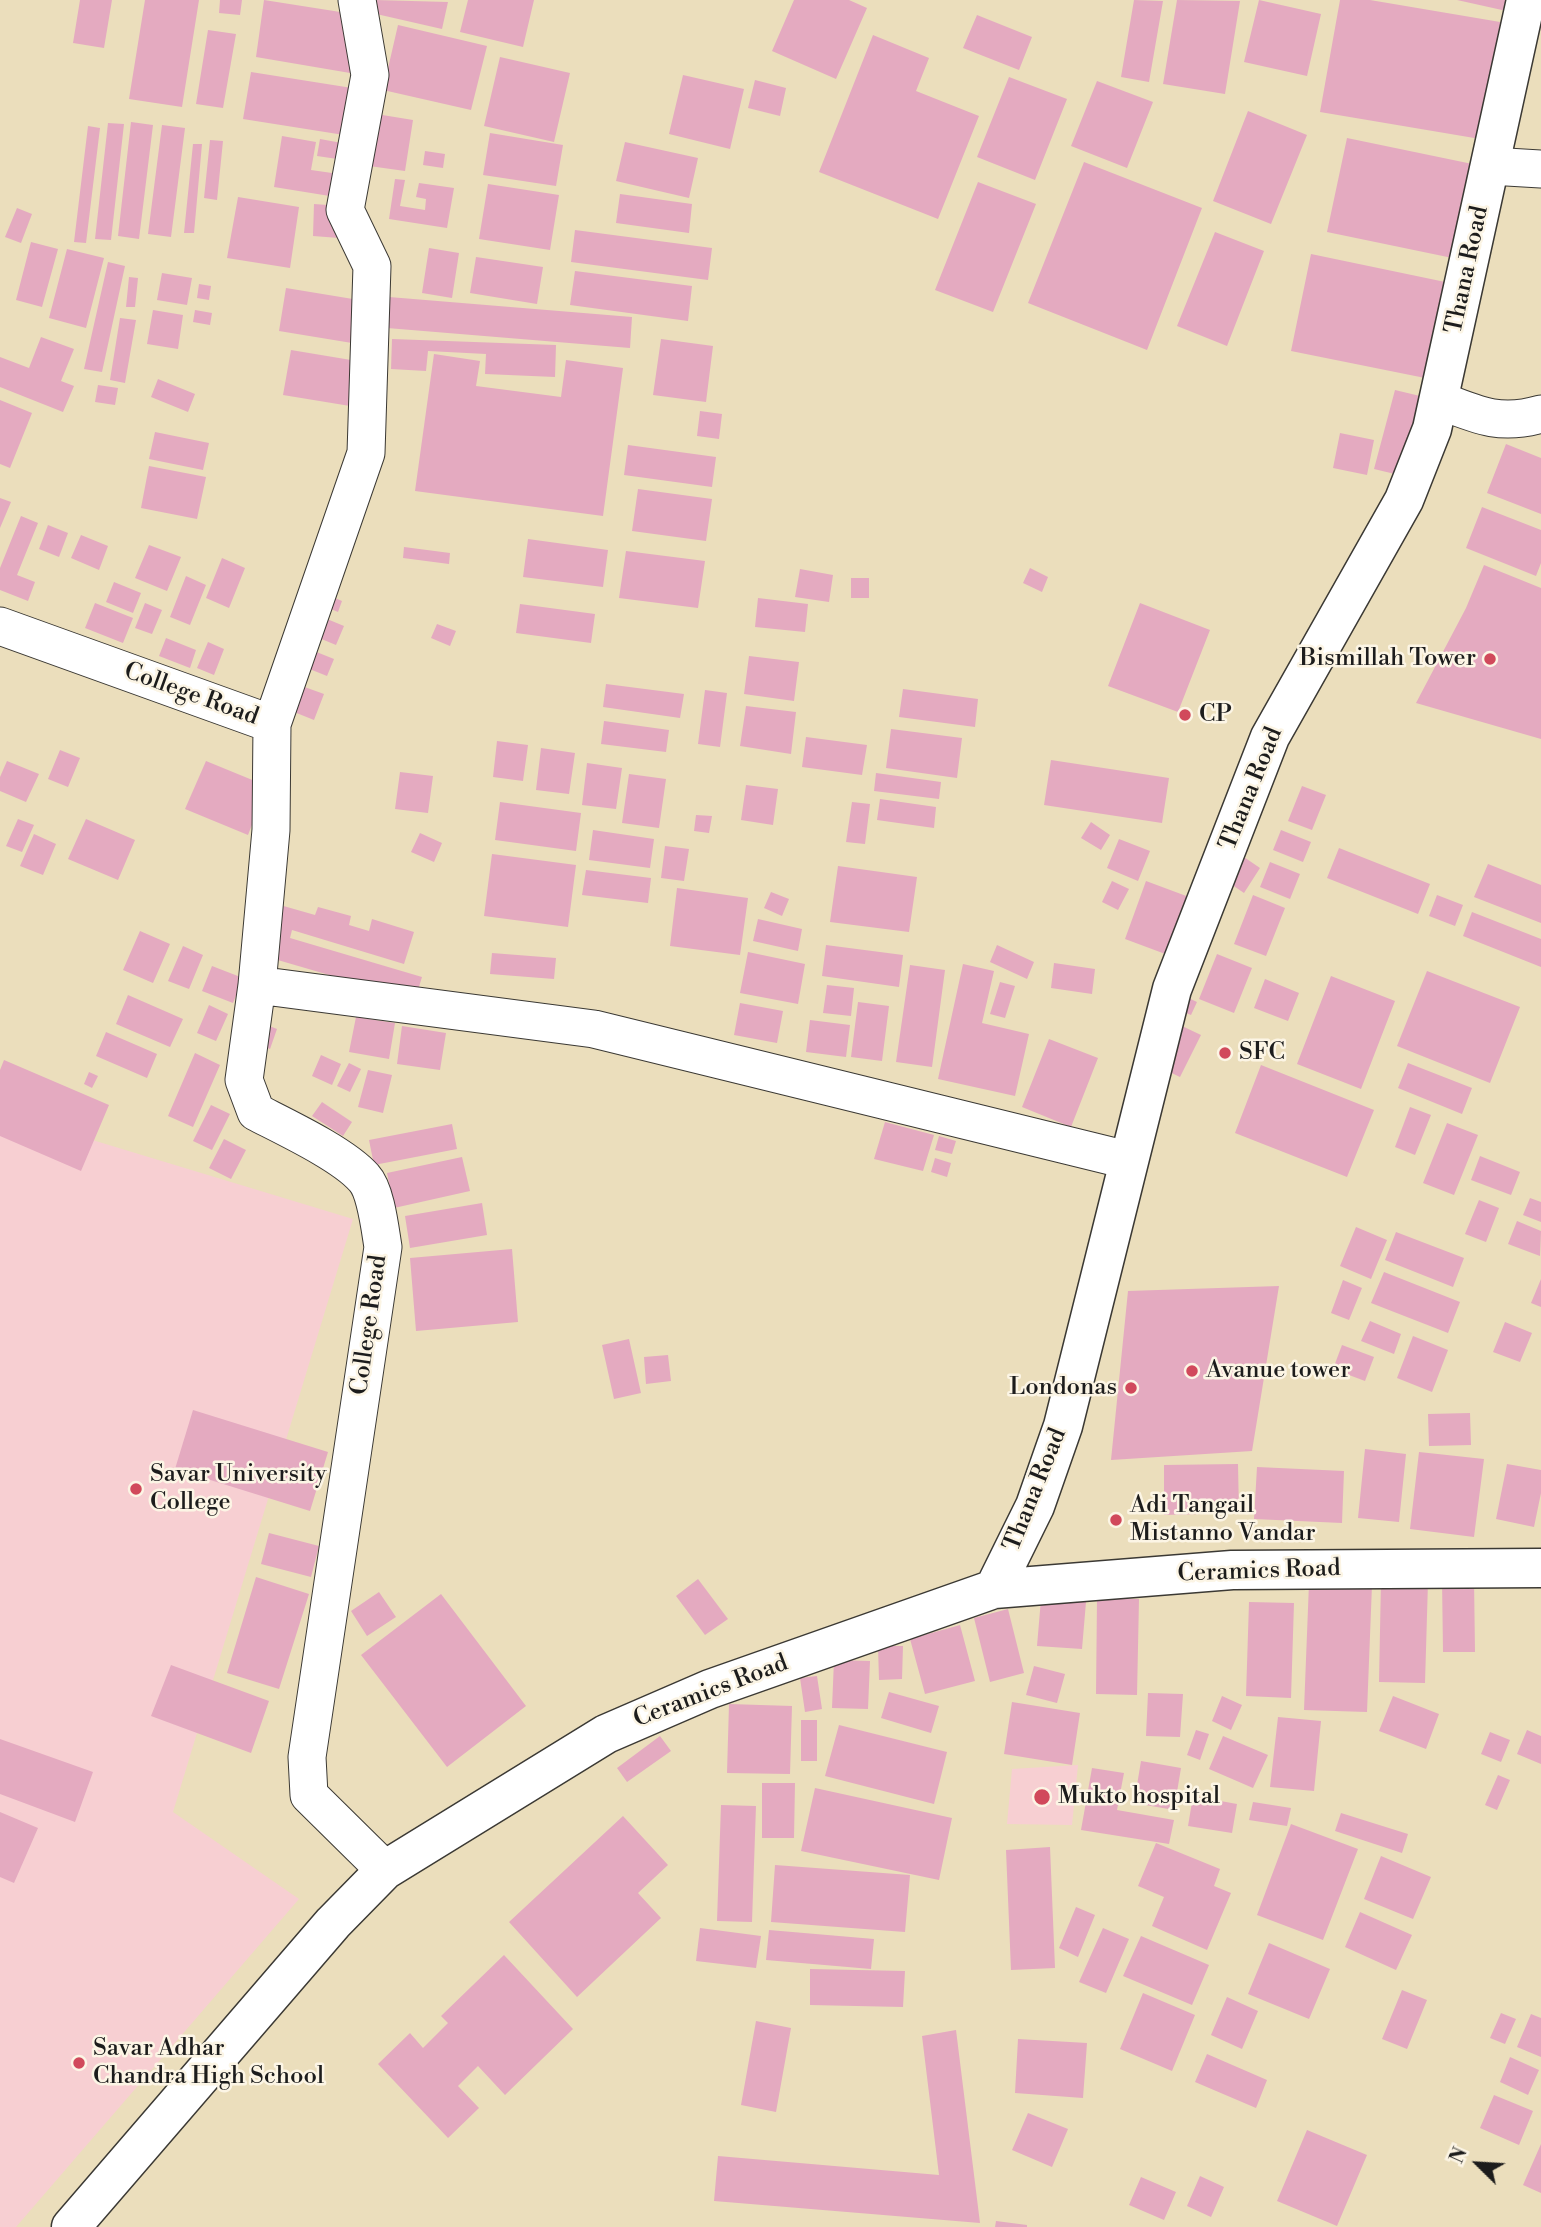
<!DOCTYPE html>
<html>
<head>
<meta charset="utf-8">
<style>
  body { margin:0 }
  #map { position:relative; width:1541px; height:2227px; overflow:hidden; background:#ebdebc; font-family:"Libre Bodoni",serif }
  canvas { display:block }
  .north { position:absolute; left:1443px; top:2129px; width:70px; height:70px; -webkit-text-stroke:5px #fcf5e5; paint-order:stroke; rotate:294deg; font-size:19px; font-weight:700; line-height:28px; text-align:center; color:#1c1c1c }
  .north::after { content:''; display:block; margin:auto; width:24px; height:32px; background:#1c1c1c; clip-path:polygon(50% 0,100% 100%,50% 72%,0 100%) }
</style>
</head>
<body>
<div id="map">
<canvas width="1541" height="2227"></canvas>
<div class="north">N</div>
</div>
<script>
const context = document.querySelector('canvas').getContext('2d');
context.lineJoin = 'round';
function fillPath(path, color) {
  context.fillStyle = color;
  context.fill(path, 'evenodd');
}
function strokePath(path, color, width, dash) {
  context.strokeStyle = color;
  context.lineWidth = width;
  context.lineCap = dash ? 'butt' : 'round';
  context.setLineDash(dash || []);
  context.stroke(path);
}
function write(font, color, halo, rows, align = 'center') {
  context.font = font + ' "Libre Bodoni",serif';
  context.lineWidth = 5;
  context.setLineDash([]);
  context.textBaseline = 'middle';
  context.strokeStyle = halo;
  context.fillStyle = color;
  for (const [text, x, y, turn = 0] of rows) {
    context.save();
    context.translate(x, y);
    context.rotate((+turn || 0) * Math.PI / 180);
    context.textAlign = isNaN(turn) ? turn : align;
    if (halo) context.strokeText(text, 0, 0);
    context.fillText(text, 0, 0);
    context.restore();
  }
}
fillPath(new Path2D(`
  M0,1112L353,1219L173,1812L299,1899L16,2227H0Z
  M1078,1765L1072,1825L1007,1824L1012,1769Z`), '#f7cfd2');
fillPath(new Path2D(`
  M80,0H112L104,48L73,43Z
  M145,0H199L182,107L129,99Z
  M220,0H242L240,15L219,13Z
  M264,0L353,14L356,74L256,57Z
  M375,0L448,2L442,29L372,13Z
  M468,0H534L523,47L460,32Z
  M794,0H849L867,8L836,79L772,51Z
  M1134,0L1163,1L1149,82L1121,77Z
  M1177,0L1240,1L1225,94L1163,84Z
  M1259,0L1321,14L1307,76L1244,62Z
  M1340,0H1370L1512,24L1492,141L1320,112Z
  M1457,0H1514L1511,12Z
  M977,15L1032,37L1019,70L963,48Z
  M398,25L487,46L471,110L383,90Z
  M208,30L236,34L223,108L196,104Z
  M873,35L929,58L916,91L979,116L938,219L819,172Z
  M500,57L570,73L554,142L484,126Z
  M251,72L352,88L344,135L243,119Z
  M683,75L744,89L730,149L669,134Z
  M1009,77L1067,99L1035,180L977,157Z
  M755,80L786,88L780,116L748,108Z
  M1097,81L1153,102L1127,168L1071,146Z
  M1248,111L1307,135L1271,224L1213,201Z
  M370,113L413,120L405,171L362,165Z
  M131,122L153,125L139,239L118,236Z
  M108,123L124,124L111,240L95,239Z
  M162,125L185,128L171,237L148,234Z
  M88,126L100,128L86,243L74,242Z
  M490,133L563,145L556,186L483,175Z
  M282,136L316,142L311,170L346,175L342,198L274,187Z
  M1347,138L1482,166L1462,260L1327,232Z
  M320,139L353,145L351,161L317,156Z
  M210,140L223,141L217,200L204,198Z
  M625,142L698,158L689,198L616,181Z
  M193,144H202L194,233H184Z
  M425,151L445,154L443,168L423,165Z
  M1084,162L1202,208L1147,350L1028,303Z
  M395,179L405,180L400,206L425,210L426,199L416,197L419,183L454,188L447,228L389,219Z
  M978,182L1036,204L993,312L935,290Z
  M488,184L559,195L550,250L479,239Z
  M620,194L692,204L689,233L616,223Z
  M238,197L299,207L290,268L227,258Z
  M314,204L341,206L339,238L313,236Z
  M17,208L32,214L21,243L5,237Z
  M575,230L712,248L708,280L571,262Z
  M1215,232L1264,251L1227,346L1177,326Z
  M31,242L58,249L42,307L16,300Z
  M429,248L459,253L452,298L422,293Z
  M67,249L104,258L86,328L49,318Z
  M1311,254L1450,283L1430,379L1291,351Z
  M476,257L543,267L537,304L470,293Z
  M108,262L125,266L102,372L84,369Z
  M575,271L692,286L688,321L570,305Z
  M162,273L192,278L187,305L157,300Z
  M129,277L138,278L135,307H126Z
  M199,284L211,286L209,300L197,298Z
  M286,288L365,301L358,344L279,331Z
  M389,297L632,317L630,348L387,328Z
  M153,310L183,315L178,349L147,344Z
  M195,310L212,313L210,325L193,322Z
  M120,318L136,320L125,383L110,380Z
  M41,337L74,349L61,381L74,386L63,412L0,387V357L29,368Z
  M392,339L556,345L555,377L485,374L486,354L428,351L426,371L391,369Z
  M661,339L713,346L706,402L653,395Z
  M291,350L357,361L350,406L283,395Z
  M434,354L480,361L476,386L561,397L566,360L623,368L603,516L415,491Z
  M158,379L195,394L188,412L151,397Z
  M98,385L118,388L115,405L95,402Z
  M1395,390L1420,396L1399,475L1374,469Z
  M0,400L32,413L10,468L0,464Z
  M700,411L722,414L719,439L697,436Z
  M155,432L209,443L203,470L149,459Z
  M1340,433L1374,440L1367,475L1333,468Z
  M1506,444L1541,458V514L1487,493Z
  M628,445L716,457L712,487L624,475Z
  M149,466L206,477L197,519L141,508Z
  M638,489L712,499L706,541L632,531Z
  M0,498L11,502L0,528Z
  M1482,507L1541,530V563L1536,576L1466,548Z
  M21,516L38,523L17,575L35,582L28,601L0,590V568Z
  M48,525L68,533L59,557L39,549Z
  M81,535L108,546L99,570L71,558Z
  M528,539L608,550L603,587L523,577Z
  M149,545L181,557L167,591L135,578Z
  M404,547L450,553L449,564L403,558Z
  M626,551L705,561L698,608L619,598Z
  M222,558L245,568L229,608L206,598Z
  M1484,565L1541,588V739L1416,703L1466,608Z
  M1030,568L1048,577L1042,592L1023,583Z
  M800,569L833,575L829,602L795,597Z
  M186,576L206,585L190,625L170,617Z
  M851,578H869V598H851Z
  M114,582L141,593L133,613L106,602Z
  M328,595L342,601L338,612L324,606Z
  M758,598L808,604L805,632L755,627Z
  M95,603L133,618L123,643L85,628Z
  M145,603L162,610L152,634L135,628Z
  M1140,603L1210,630L1178,712L1108,686Z
  M520,604L595,614L591,643L516,633Z
  M327,619L344,626L336,645L319,638Z
  M437,624L456,631L450,646L431,638Z
  M166,638L196,650L190,668L159,656Z
  M208,642L224,649L214,675L197,668Z
  M314,651L334,659L327,676L307,668Z
  M749,656L799,662L794,701L744,694Z
  M606,684L684,694L680,718L603,707Z
  M299,685L324,694L314,720L289,710Z
  M903,689L978,699L975,727L899,717Z
  M705,690L727,693L720,747L698,744Z
  M746,706L796,712L791,754L740,746Z
  M604,721L669,730L666,752L601,744Z
  M891,729L962,738L957,778L886,768Z
  M806,737L867,745L862,775L802,767Z
  M497,741L528,745L523,781L493,777Z
  M541,748L575,753L569,794L536,790Z
  M60,750L80,758L68,787L48,779Z
  M1051,760L1169,778L1162,823L1044,805Z
  M7,761L39,774L26,802L0,791V777Z
  M206,761L267,786L248,835L185,809Z
  M587,763L622,768L616,809L582,805Z
  M400,772L433,776L428,813L395,809Z
  M876,773L941,782L939,799L874,791Z
  M629,774L666,779L659,828L622,823Z
  M746,785L778,789L773,825L741,820Z
  M1302,786L1326,795L1312,830L1288,821Z
  M880,799L936,807L934,828L877,820Z
  M500,802L581,813L576,851L495,840Z
  M852,802L870,804L865,844L846,842Z
  M696,815L712,816L709,833L694,831Z
  M18,819L34,825L22,852L6,846Z
  M86,819L135,840L118,880L68,859Z
  M1091,822L1110,835L1101,850L1081,838Z
  M593,830L654,839L650,868L589,860Z
  M1281,830L1311,842L1303,862L1273,850Z
  M420,833L442,843L434,862L411,852Z
  M34,834L56,844L43,875L20,866Z
  M1119,839L1150,851L1138,881L1107,868Z
  M665,846L689,849L684,881L661,878Z
  M1339,848L1430,884L1418,914L1327,878Z
  M1238,853L1260,868L1244,893L1222,878Z
  M492,854L576,865L568,927L484,916Z
  M1270,862L1300,874L1290,899L1260,887Z
  M1488,864L1541,885V923L1474,897Z
  M838,866L917,877L909,932L830,922Z
  M586,870L651,878L648,903L582,895Z
  M1112,881L1129,889L1118,910L1102,902Z
  M1146,881L1189,897L1168,955L1125,939Z
  M677,888L748,898L740,955L670,946Z
  M771,892L789,899L782,916L764,908Z
  M1253,895L1285,908L1266,956L1234,944Z
  M1437,895L1463,905L1455,926L1429,916Z
  M280,905L315,915L318,907L351,916L349,925L369,931L372,919L414,932L404,964L292,930L290,938L422,977L415,1000L264,956Z
  M1472,912L1541,939V967L1463,936Z
  M758,919L802,929L798,951L753,941Z
  M140,931L170,944L153,983L123,970Z
  M826,945L903,955L899,987L822,976Z
  M997,945L1034,962L1027,979L990,962Z
  M183,946L203,955L189,989L168,981Z
  M748,952L805,964L798,1004L740,993Z
  M492,953L556,958L554,979L490,974Z
  M1217,954L1252,968L1234,1013L1199,999Z
  M1054,963L1095,969L1092,994L1051,988Z
  M963,964L994,971L982,1023L1029,1034L1015,1096L938,1079Z
  M910,965L945,970L932,1067L896,1062Z
  M212,966L243,978L233,1003L202,991Z
  M1427,971L1520,1007L1490,1083L1397,1046Z
  M1331,976L1395,1001L1361,1089L1297,1064Z
  M1265,979L1299,993L1288,1021L1254,1008Z
  M1000,982L1015,986L1005,1018L990,1014Z
  M827,985L854,988L851,1016L823,1013Z
  M128,995L183,1019L170,1047L116,1024Z
  M1184,996L1197,1002L1191,1015L1178,1010Z
  M858,1002L889,1006L882,1061L851,1057Z
  M740,1003L783,1011L777,1043L734,1035Z
  M209,1005L228,1014L216,1041L197,1033Z
  M356,1017L395,1023L389,1059L349,1052Z
  M810,1020L850,1025L846,1057L806,1052Z
  M262,1023L277,1029L270,1049L255,1043Z
  M402,1026L446,1033L440,1070L397,1064Z
  M1182,1026L1201,1035L1180,1077L1161,1068Z
  M106,1032L157,1054L147,1078L96,1056Z
  M1049,1039L1098,1058L1071,1127L1022,1107Z
  M195,1053L220,1065L193,1127L168,1116Z
  M321,1055L341,1064L332,1085L312,1076Z
  M4,1060L109,1105L81,1171L0,1136V1070Z
  M349,1063L361,1069L350,1092L337,1086Z
  M1408,1063L1472,1088L1462,1114L1398,1088Z
  M1261,1065L1374,1110L1347,1177L1235,1133Z
  M368,1070L392,1075L383,1113L358,1107Z
  M89,1072L98,1076L92,1088L84,1084Z
  M322,1102L352,1122L343,1136L312,1116Z
  M211,1105L230,1114L212,1150L193,1141Z
  M1410,1107L1431,1115L1415,1155L1395,1147Z
  M885,1122L934,1135L923,1171L874,1159Z
  M1447,1123L1478,1135L1454,1195L1423,1183Z
  M452,1124L457,1149L374,1165L369,1140Z
  M939,1136L956,1141L952,1154L935,1150Z
  M224,1139L246,1150L231,1179L209,1168Z
  M1480,1156L1520,1172L1511,1195L1471,1180Z
  M462,1157L470,1191L394,1208L387,1173Z
  M935,1158L951,1163L947,1177L931,1172Z
  M1530,1198L1541,1202V1222L1523,1215Z
  M1479,1200L1499,1208L1486,1242L1465,1234Z
  M482,1203L487,1235L410,1248L405,1216Z
  M1517,1221L1541,1231L1540,1256L1508,1244Z
  M1356,1227L1387,1240L1371,1279L1340,1266Z
  M1396,1232L1464,1258L1453,1287L1385,1260Z
  M512,1249L518,1322L416,1331L410,1258Z
  M1384,1272L1460,1302L1448,1333L1371,1303Z
  M1541,1279V1307L1531,1303Z
  M1343,1280L1362,1288L1349,1320L1331,1313Z
  M1279,1286L1252,1451L1111,1460L1128,1291Z
  M1370,1321L1401,1334L1394,1354L1361,1341Z
  M1505,1322L1532,1333L1520,1362L1493,1352Z
  M1413,1336L1448,1350L1432,1392L1397,1378Z
  M629,1339L641,1393L614,1399L602,1345Z
  M1342,1345L1374,1357L1365,1381L1333,1369Z
  M668,1355L671,1381L646,1384L644,1357Z
  M193,1410L328,1452L310,1511L175,1469Z
  M1470,1413L1471,1445L1429,1446L1428,1414Z
  M1365,1449L1406,1454L1399,1522L1358,1518Z
  M1419,1452L1484,1459L1474,1537L1410,1529Z
  M1238,1464L1239,1513L1164,1515V1465Z
  M1507,1464L1541,1470V1493L1534,1527L1496,1519Z
  M1257,1467L1344,1471L1342,1523L1254,1519Z
  M269,1533L319,1546L311,1577L261,1564Z
  M256,1577L309,1594L279,1689L227,1673Z
  M698,1579L728,1619L705,1635L676,1596Z
  M1442,1579H1474L1475,1652H1443Z
  M1381,1580L1428,1582L1425,1683L1379,1682Z
  M1309,1583L1372,1585L1367,1712L1304,1710Z
  M379,1592L396,1617L367,1636L351,1611Z
  M441,1594L526,1706L447,1767L361,1655Z
  M1041,1599L1086,1602L1082,1649L1037,1646Z
  M1097,1599H1139L1137,1695L1096,1694Z
  M1249,1602L1294,1603L1291,1698L1246,1696Z
  M1008,1609L1024,1673L990,1682L974,1618Z
  M960,1625L975,1681L925,1694L910,1639Z
  M878,1646H903L902,1679L879,1680Z
  M834,1660L870,1661L868,1709L832,1708Z
  M171,1665L269,1701L251,1753L151,1716Z
  M1034,1666L1065,1674L1057,1703L1026,1695Z
  M817,1676L822,1709L805,1712L800,1678Z
  M889,1692L939,1706L931,1733L881,1718Z
  M1148,1693L1183,1694L1180,1737L1146,1736Z
  M1222,1696L1242,1705L1231,1730L1212,1721Z
  M1393,1696L1439,1714L1426,1749L1379,1731Z
  M1012,1702L1080,1713L1072,1765L1004,1754Z
  M729,1704L792,1706L790,1774L727,1773Z
  M1278,1717L1321,1721L1314,1791L1270,1787Z
  M801,1720H817V1761H801Z
  M839,1725L947,1752L934,1804L825,1776Z
  M1196,1730L1209,1734L1200,1760L1187,1755Z
  M1527,1730L1541,1736V1764L1517,1754Z
  M1490,1732L1510,1740L1501,1762L1481,1754Z
  M660,1736L671,1751L627,1782L617,1768Z
  M1223,1736L1268,1755L1253,1788L1209,1769Z
  M0,1739L93,1772L75,1822L0,1794Z
  M1141,1761L1181,1768L1174,1810L1134,1803Z
  M1092,1768L1124,1773L1117,1810L1174,1820L1169,1844L1081,1830Z
  M1498,1775L1510,1780L1497,1810L1485,1805Z
  M762,1783H795L794,1838H762Z
  M815,1788L952,1818L939,1880L801,1851Z
  M1193,1796L1237,1804L1232,1833L1188,1826Z
  M1253,1802L1291,1808L1287,1826L1249,1820Z
  M721,1805L756,1806L752,1922L717,1921Z
  M0,1812L38,1828L14,1883L0,1877Z
  M1341,1813L1408,1834L1402,1853L1335,1831Z
  M623,1816L668,1865L638,1893L661,1918L577,1997L509,1922Z
  M1291,1824L1358,1849L1323,1940L1257,1915Z
  M1156,1843L1220,1869L1214,1886L1231,1893L1207,1950L1152,1926L1164,1897L1138,1886Z
  M1050,1847L1055,1968L1011,1970L1006,1850Z
  M1381,1856L1431,1877L1413,1919L1364,1899Z
  M775,1865L910,1875L905,1932L771,1922Z
  M1076,1907L1095,1915L1078,1957L1059,1948Z
  M1360,1912L1412,1935L1396,1970L1345,1947Z
  M700,1928L761,1936L756,1968L696,1961Z
  M1103,1928L1129,1939L1106,1993L1079,1982Z
  M769,1930L874,1939L871,1969L766,1960Z
  M1141,1936L1209,1965L1192,2005L1123,1976Z
  M1269,1943L1330,1969L1309,2019L1248,1994Z
  M504,1955L573,2029L505,2095L478,2066L458,2086L479,2108L448,2138L378,2064L410,2033L423,2048L448,2023L441,2016Z
  M810,1969L905,1971L903,2007L810,2005Z
  M1402,1990L1427,2000L1407,2049L1382,2039Z
  M1143,1993L1195,2015L1172,2071L1120,2049Z
  M1227,1997L1258,2011L1242,2049L1211,2035Z
  M1501,2013L1516,2019L1505,2044L1490,2038Z
  M1531,2014L1541,2018V2057L1517,2047Z
  M756,2021L791,2028L776,2112L741,2105Z
  M956,2030L980,2223L714,2201L718,2156L939,2175L922,2036Z
  M1018,2039L1087,2043L1083,2098L1015,2093Z
  M1207,2054L1267,2080L1256,2108L1195,2082Z
  M1510,2057L1539,2070L1528,2095L1500,2082Z
  M1494,2095L1533,2111L1519,2145L1480,2128Z
  M1028,2113L1068,2129L1052,2167L1012,2150Z
  M1307,2130L1367,2155L1337,2226L1277,2201Z
  M1541,2144V2193L1523,2185Z
  M1200,2176L1224,2187L1211,2217L1187,2206Z
  M1141,2177L1176,2192L1164,2220L1129,2205Z
  M996,2221L1027,2225V2227H995Z`), '#e4aac0');
const minor = new Path2D(`
  M1490,166L1541,169
  M1439,400C1477,415 1500,426 1541,414
  M0,626L272,724L271,830L257,985L244,1080L256,1112C285,1127 343,1154 364,1178C376,1191 380,1229 383,1247L307,1757L309,1795L385,1870
  M272,724L366,453L372,266L345,210L370,75L357,0
  M257,985L594,1029L1127,1160`);
const tertiary = new Path2D(`
  M994,1589L1035,1506L1063,1426L1172,989L1270,737L1404,500L1432,429L1526,0
  M71,2227L333,1923L385,1870L606,1734L710,1689L994,1589L1232,1570L1541,1568`);
strokePath(minor, '#3b3934', 39);
strokePath(tertiary, '#3b3934', 41);
strokePath(minor, '#fff', 37);
strokePath(tertiary, '#fff', 38);
for (const [x, y, r, color] of [
  [1490,659,7,"#d1495b"],
  [1185,715,7,"#d1495b"],
  [1225,1053,7,"#d1495b"],
  [1192,1371,7,"#d1495b"],
  [1131,1388,7,"#d1495b"],
  [136,1489,7,"#d1495b"],
  [1116,1520,7,"#d1495b"],
  [1042,1797,9,"#d1495b"],
  [79,2063,7,"#d1495b"]
]) {
  const dot = new Path2D();
  dot.arc(x, y, r, 0, 2 * Math.PI);
  context.fillStyle = color;
  context.fill(dot);
  strokePath(dot, '#fcf5e5', 2.5);
}
write('24px', '#1c1c1c', '#fcf5e5', [
  ["Thana Road",1468,270,-78],
  ["College Road",191,695,20],
  ["Thana Road",1252,789,-68],
  ["College Road",370,1325,-82],
  ["Thana Road",1036,1490,-68],
  ["Ceramics Road",1259,1572,-2],
  ["Ceramics Road",711,1692,-21]
]);
write('24px', '#1c1c1c', '#fcf5e5', [
  ["Bismillah Tower",1476,659,"right"],
  ["CP",1199,715],
  ["SFC",1239,1053],
  ["Avanue tower",1206,1371],
  ["Londonas",1117,1388,"right"],
  ["Savar University",150,1475],
  ["College",150,1503],
  ["Adi Tangail",1130,1506],
  ["Mistanno Vandar",1130,1534],
  ["Mukto hospital",1058,1797],
  ["Savar Adhar",93,2049],
  ["Chandra High School",93,2077]
], 'left');
</script>
</body>
</html>
